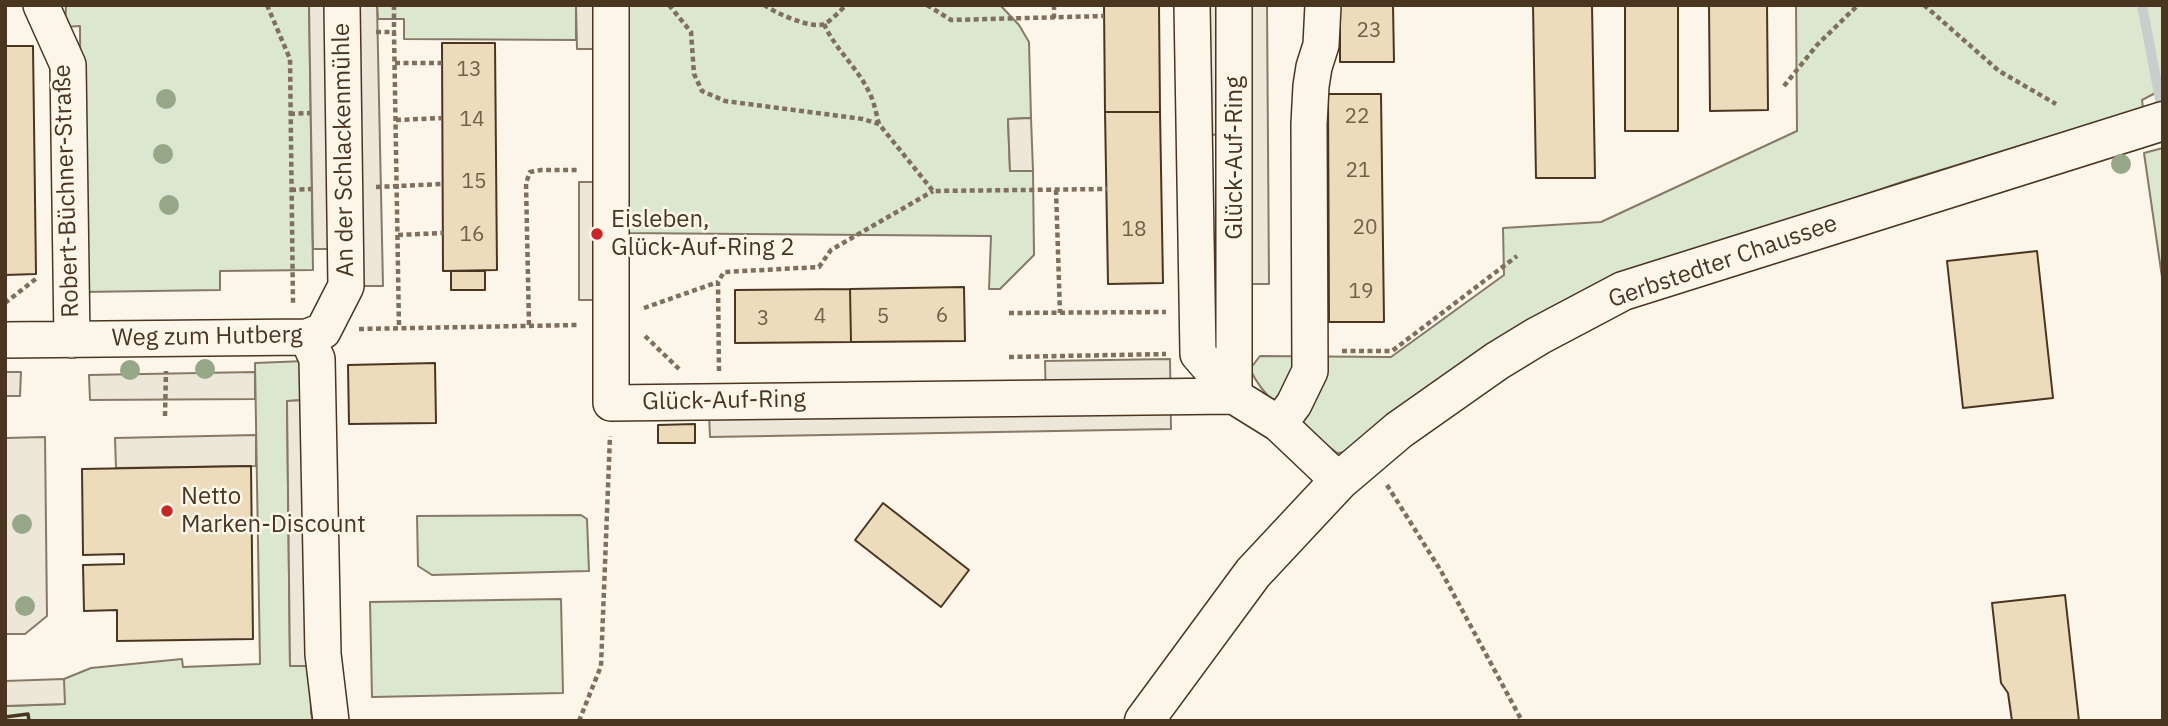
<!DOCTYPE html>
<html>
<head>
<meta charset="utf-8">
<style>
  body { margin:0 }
  #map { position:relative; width:2168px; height:726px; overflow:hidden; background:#fbf6e9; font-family:"IBM Plex Sans",sans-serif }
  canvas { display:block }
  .frame { position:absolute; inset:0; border:7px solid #4a3520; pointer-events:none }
</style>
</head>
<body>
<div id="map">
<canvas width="2168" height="726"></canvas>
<div class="frame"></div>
</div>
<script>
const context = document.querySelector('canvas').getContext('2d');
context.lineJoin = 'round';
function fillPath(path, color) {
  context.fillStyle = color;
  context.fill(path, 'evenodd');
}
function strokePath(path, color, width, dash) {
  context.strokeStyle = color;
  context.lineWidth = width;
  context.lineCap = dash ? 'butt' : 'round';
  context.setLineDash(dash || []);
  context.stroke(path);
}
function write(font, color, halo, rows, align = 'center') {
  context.font = font + ' "IBM Plex Sans",sans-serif';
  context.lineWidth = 5;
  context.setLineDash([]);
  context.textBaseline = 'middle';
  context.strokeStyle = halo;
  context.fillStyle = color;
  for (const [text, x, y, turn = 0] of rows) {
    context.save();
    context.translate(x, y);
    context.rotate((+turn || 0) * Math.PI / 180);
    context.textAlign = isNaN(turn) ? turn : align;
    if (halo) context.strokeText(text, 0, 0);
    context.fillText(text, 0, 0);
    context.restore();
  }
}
const green = new Path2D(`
  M66,5H309L313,270L220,271V290L81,292L80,26L65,27Z
  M377,5H576V40L404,39V19H378Z
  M621,5H1000L1019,25L1029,42L1031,118L1008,119L1010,171H1033L1034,255L1000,289H989L991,236L622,233Z
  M1796,5H2163V89L2142,100L2143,108L1902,182L1729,241L1356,451L1337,453C1307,429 1266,405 1250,369L1260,356L1391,357L1504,275L1503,228L1601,222L1797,131Z
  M2163,148V284L2144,153Z
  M305,361L306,400L287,401L290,666H310L311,713L313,721H5V706L64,704V679L91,668L182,659L183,667L260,664L255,363Z
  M581,515L587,519L589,571L432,575L418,566L417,516Z
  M561,599L563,693L372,697L370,602Z`);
fillPath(green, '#dce7d0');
strokePath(green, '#887966', 2);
const parking = new Path2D(`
  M309,5H377L383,286H357L356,249H313Z
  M576,5H601V49H577Z
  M1199,5H1267L1269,284H1222L1223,330L1208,328V254L1221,250V135L1199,134Z
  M1031,118L1033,171H1010L1008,119Z
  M579,182H603V300H579Z
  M1170,359L1171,429L710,437L709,413L1046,407L1045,361Z
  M5,372H21L20,396H5Z
  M255,372V399L90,400L89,375Z
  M306,400L310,666H290L287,401Z
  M256,435V466L116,468L115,438Z
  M45,437L47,616L25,634H5V438Z
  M64,679L65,704L5,706V681Z`);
fillPath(parking, '#ede7d9');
strokePath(parking, '#887966', 2);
strokePath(new Path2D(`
  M2142,5L2163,115`), '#c9cecd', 10);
const building = new Path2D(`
  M1104,5H1159L1160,112H1105Z
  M1340,5H1393L1394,62H1340Z
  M1533,5H1592L1595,178H1536Z
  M1625,5H1678V131H1625Z
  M1709,5H1767L1768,110L1710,111Z
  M442,43H495L497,270L443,271Z
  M5,46H33L36,274L5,275Z
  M1328,94H1381L1384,322H1329Z
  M1105,112H1160L1163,283L1108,284Z
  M2037,251L2053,398L1963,408L1947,261Z
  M451,271H485V290H451Z
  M964,287L965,341L851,342L850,289Z
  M850,289L851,342L735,343V290Z
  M435,363L436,423L349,424L348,365Z
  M695,424V443H658V425Z
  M251,466L253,639L117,641V610L84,611L83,565L124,564V554L83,555L82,469Z
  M883,503L969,570L941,607L855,540Z
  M2065,595L2079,721H2012L2008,693L2001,683L1992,603Z`);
fillPath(building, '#ecdcbc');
strokePath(building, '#4a3520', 2);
const minor = new Path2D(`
  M41,5L68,65L72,340
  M611,5V403L1234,396L1279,424L1339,481
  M1192,5L1198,354L1234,396
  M1234,5V396
  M307,337L317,359L323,654L331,721
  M5,340L307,337L323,331L346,286L342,5
  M1279,424L1294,404L1310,371L1309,124L1311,86L1314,67L1321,45L1323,5`);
const major = new Path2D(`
  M1144,721L1253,573L1339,481L1399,430L1497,361L1538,336L1623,291L2163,121`);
strokePath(minor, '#4a3520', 38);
strokePath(major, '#4a3520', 41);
strokePath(new Path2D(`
  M267,5L290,59L293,304
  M394,5V32
  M669,5L691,32L694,74L702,91L725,101L863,119L879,124L933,191L1107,189
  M764,5C776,13 810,29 824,24C831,21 840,11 846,5
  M927,5L951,20L1104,16
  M1054,5V18
  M1924,5L1999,71L2056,104
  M824,24C835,49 857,67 869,92C874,101 876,113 879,124
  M376,32H394L399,328
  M395,63H442
  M1784,86L1817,45L1858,5
  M290,114L310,113
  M396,120L442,118
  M376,187L443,184
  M291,190L311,189
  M1056,190L1060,313
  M398,235L443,233
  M5,303L37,278
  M644,308L718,282
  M1009,313L1166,312
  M529,325L526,183L530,172L541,170H578
  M359,329L578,325
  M645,336L679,369
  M1342,351H1392L1517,256
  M1009,357L1166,354
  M719,371L718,282L724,272L819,267L831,250L933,191
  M165,416L166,371
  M1387,485L1441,571L1522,721
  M579,721L601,666L610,436`), '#7f6f5c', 4.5, [5, 3.5]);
strokePath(minor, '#fbf6e9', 35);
strokePath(major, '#fbf6e9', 38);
strokePath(new Path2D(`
  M5,717L28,714L29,721`), '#4a3520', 3.5);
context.fillStyle = '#96a887';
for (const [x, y] of [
  [166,99],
  [163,154],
  [2121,164],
  [169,205],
  [205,369],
  [130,370],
  [22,524],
  [25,606]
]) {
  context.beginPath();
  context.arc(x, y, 10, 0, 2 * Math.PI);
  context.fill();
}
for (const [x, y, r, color] of [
  [597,234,7,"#c62828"],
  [167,511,7,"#c62828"]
]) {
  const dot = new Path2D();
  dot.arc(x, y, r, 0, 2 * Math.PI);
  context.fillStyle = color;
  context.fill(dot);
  strokePath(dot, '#fbf6e9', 2.5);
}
write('21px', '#725f47', null, [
  ["23",1369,31],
  ["13",469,70],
  ["22",1357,117],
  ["14",472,120],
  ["21",1358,171],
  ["15",474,182],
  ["20",1365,228],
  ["18",1134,230],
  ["16",472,235],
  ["19",1361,292],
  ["6",942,316],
  ["4",820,317],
  ["5",883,317],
  ["3",763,319]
]);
write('24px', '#4a3520', '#fbf6e9', [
  ["An der Schlackenmühle",344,150,-91],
  ["Glück-Auf-Ring",1235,158,-90],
  ["Robert-Büchner-Straße",67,191,-92],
  ["Gerbstedter Chaussee",1723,262,-19],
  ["Weg zum Hutberg",207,337,-1],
  ["Glück-Auf-Ring",724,401,-1]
]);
write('24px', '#4a3520', '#fbf6e9', [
  ["Eisleben,",611,220],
  ["Glück-Auf-Ring 2",611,248],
  ["Netto",181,497],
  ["Marken-Discount",181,525]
], 'left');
</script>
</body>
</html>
